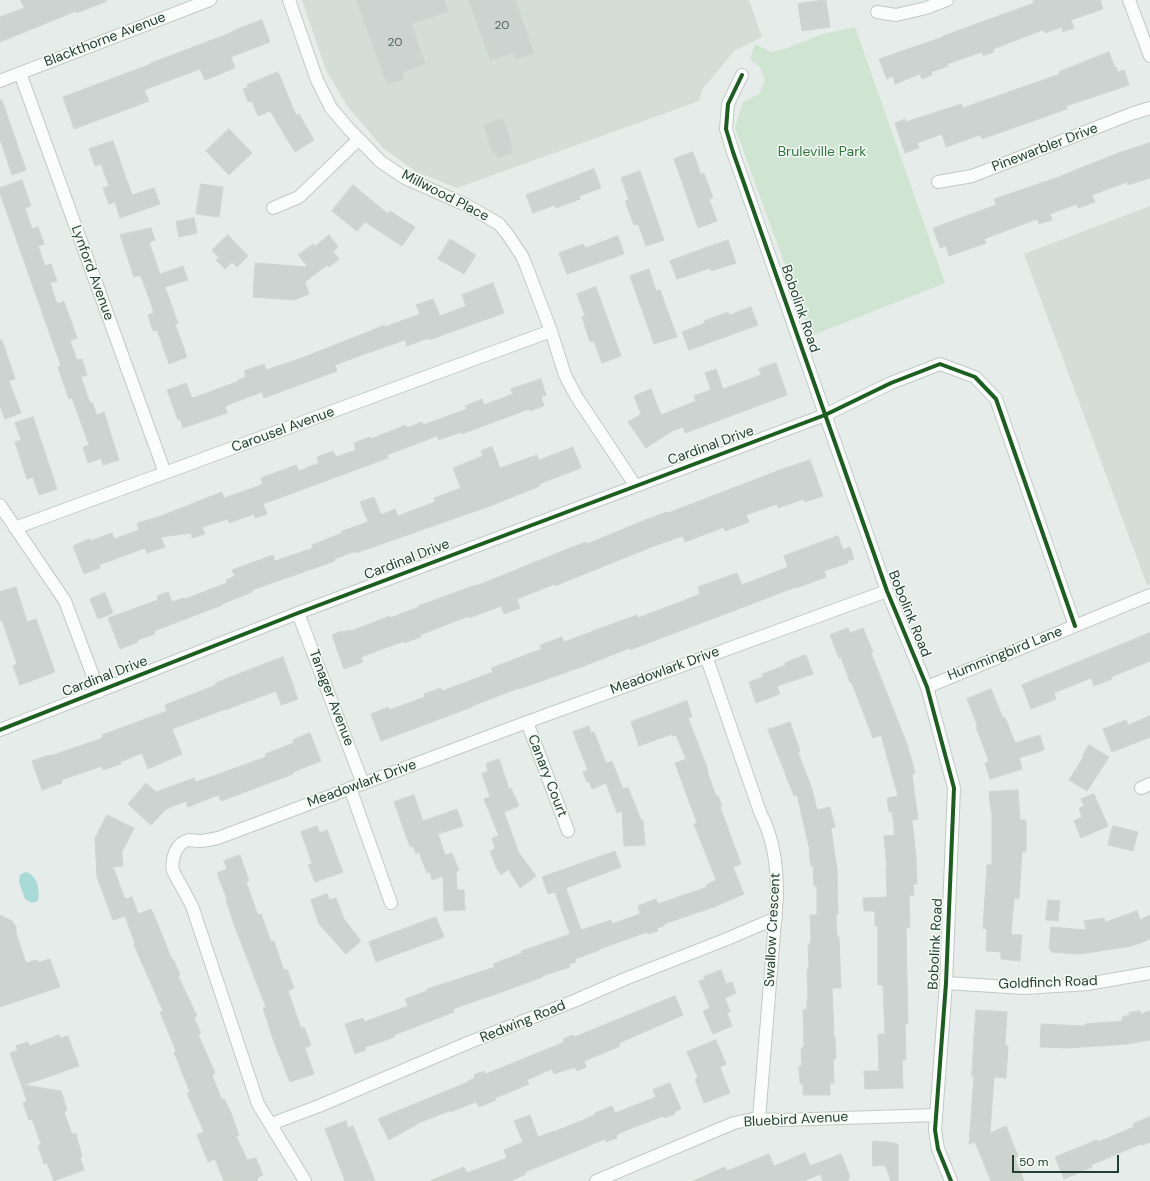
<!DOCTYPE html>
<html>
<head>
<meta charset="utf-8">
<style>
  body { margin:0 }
  #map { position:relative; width:1150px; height:1181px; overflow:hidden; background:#e6ece9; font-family:"DM Sans",sans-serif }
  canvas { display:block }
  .scale { position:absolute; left:1012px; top:1155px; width:107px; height:18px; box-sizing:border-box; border:2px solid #234033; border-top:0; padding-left:5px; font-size:12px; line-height:14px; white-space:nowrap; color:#234033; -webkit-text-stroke:3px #f5faf7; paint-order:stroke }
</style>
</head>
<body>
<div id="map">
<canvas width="1150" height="1181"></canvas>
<div class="scale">50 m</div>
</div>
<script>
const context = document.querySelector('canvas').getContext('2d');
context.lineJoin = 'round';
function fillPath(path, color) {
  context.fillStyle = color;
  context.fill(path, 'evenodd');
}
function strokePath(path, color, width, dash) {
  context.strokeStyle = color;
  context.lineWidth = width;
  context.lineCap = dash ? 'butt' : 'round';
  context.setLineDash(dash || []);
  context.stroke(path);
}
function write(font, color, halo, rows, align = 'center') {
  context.font = font + ' "DM Sans",sans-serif';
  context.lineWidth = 3;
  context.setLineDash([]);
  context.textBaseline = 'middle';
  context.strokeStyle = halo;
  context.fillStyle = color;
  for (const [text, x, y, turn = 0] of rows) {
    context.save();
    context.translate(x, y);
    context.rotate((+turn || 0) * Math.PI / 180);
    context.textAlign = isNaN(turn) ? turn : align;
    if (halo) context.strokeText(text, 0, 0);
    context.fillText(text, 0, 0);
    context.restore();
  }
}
fillPath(new Path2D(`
  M302,0H749L762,37L734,51L702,90L699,101L457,188L415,171L383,148L347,106L326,70Z
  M1150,206V584L1147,585L1024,254Z`), '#d4ddd8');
fillPath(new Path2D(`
  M855,27L945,283L811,336L735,128L743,102L759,94L765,80L760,67L750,59L755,44L771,52L787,48L823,34Z`), '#cfe5d2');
fillPath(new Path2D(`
  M25,872C37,874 40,889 38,901L32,903L25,899L19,882L20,875Z`), '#a8dad7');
const building = new Path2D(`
  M21,0H107V1L77,13L76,11L0,42V17L24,8Z
  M357,0H444L448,11L411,24L425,64L402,72L404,79L388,84L386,78H385Z
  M469,0H515L534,53L516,59L514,52L491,60Z
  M826,0L830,27L802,31L798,4Z
  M1033,0H1100L1103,9L1071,20L1074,28L1063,32L1062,27L1045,33L1043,30L993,49L994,52L983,56L982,52L947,64L948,66L931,72L932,75L922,79L920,74L895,84L893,76L887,79L879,59L943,37V36L1004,14L1034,3Z
  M262,20L270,42L231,57L235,68L205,80L200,69L144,90L149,101L74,129L63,97L151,64V63L233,32V31Z
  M1109,52L1115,68L1116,67L1118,72L1124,70L1129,85L1066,106L1067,109L982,139L980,135L946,147L942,134L917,143L919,148L905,153L895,123L905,119L906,122L961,104L963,108L1060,74L1059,72Z
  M278,72L296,115L299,114L314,140L295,152L270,111L258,116L252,101L248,102L243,89L248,87L247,85Z
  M2,100L26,170L12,175L0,139V101Z
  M503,119L512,147L510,148L512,153L498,158L496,152L493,153L484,125Z
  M229,129L252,153L229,175L206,151Z
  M113,141L132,195L154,188L160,204L120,218L115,202L109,204L103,188L109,186L101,164L95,166L89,149Z
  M1150,143V178L1128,185L1127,182L1092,195L1095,202L1078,208L1077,204L1050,214L1052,220L1039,224L1037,219L984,239L986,243L949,256L946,246L940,248L933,228L996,205L994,199L1056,178L1118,153Z
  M693,152L701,175L704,173L713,198L709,199L717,221L698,228L674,159Z
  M594,169L601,188L579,196L580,199L556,208L555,205L533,213L526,195Z
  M640,171L664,240L646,246L638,224L634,225L625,201L629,200L621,178Z
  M22,180L31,206L25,208L32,229L38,227L44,244L38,246L45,266L51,264L57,281L50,283L57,304L64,301L77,338L70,340L77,360L82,359L87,375L81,377L90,403L92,402L97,415L104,412L119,460L103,465L101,458L88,463L83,447L89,445L72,398L69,399L58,367L61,366L0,193V188Z
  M201,184L223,187L219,217L196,214Z
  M353,185L388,214L390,211L415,227L402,246L365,222L357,231L332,211Z
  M194,218L197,233L179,237L176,222Z
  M151,228L155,240L149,242L160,274L183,266L188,280L165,287L178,323L175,324L187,357L169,364L157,330L153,331L148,315L154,313L144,284L140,275L134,277L120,235Z
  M228,235L248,256L237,267L232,262L225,269L216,260L219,258L212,250Z
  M329,235L338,247L333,251L339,259L329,267L327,265L305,282L309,294L294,300L253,297L255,263L308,267L298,255L313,244L315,246Z
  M618,236L624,254L567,274L559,253L583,244L585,248Z
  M450,239L476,255L464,274L438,259Z
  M728,240L736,263L711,271L710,268L677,279L670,261Z
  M649,269L656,291L660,290L677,337L654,344L630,276Z
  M493,283L504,313L429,340L428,338L407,346L405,340L359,356L335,365L337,371L264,398L262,392L225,406L227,413L183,428L180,419L178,420L167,390L186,383L192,398H193L239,381L238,380L246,377L244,371L264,364L266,370L302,358L385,325V327L420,314L416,305L433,299L440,316L466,306L462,295Z
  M596,287L621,356L602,363L594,341L590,342L582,317L585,316L577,294Z
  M751,307L758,325L689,350L682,332L705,323L704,321L728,312L729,315Z
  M2,340L15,379L9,381L21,413L5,419L0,406V341Z
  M776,363L787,395L685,433L683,427L672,431L646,448L628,422L641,414L634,396L651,389L661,415L696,401L694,396L711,390L705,373L716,369L723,389L761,375L759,369Z
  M541,379L546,395L541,397L544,406L530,411L529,409L462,434L461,432L439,440L437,436L387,455L388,458L263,504L267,514L255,518L254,514L229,523L228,519L202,527L205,534L192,538L191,533L161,537L165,547L147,553L145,548L99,565L100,568L84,574L73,546L89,539L90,541L112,533L114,539L139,530L137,524L138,523L161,516L222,492L224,498L253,488L263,484L261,478L296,465L299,471L319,463L317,457L333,451L336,457L356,450L354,443L370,437L371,439L406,425L407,428L422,422L423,425L467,409L465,406L482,399L484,405L513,394L511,389Z
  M33,417L57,489L39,495L33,477L27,479L15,442L21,440L15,423Z
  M492,447L500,468L537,455L539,460L573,447L581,468L539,484L540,486L490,506L356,553V551L334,559L335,561L252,590V592L222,604V605L154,631L155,634L137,640L138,642L120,649L108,618L158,600L157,596L168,592L172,602L184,598L185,599L227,583L226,580L235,576L232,570L273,555L275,561L313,548L312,545L342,533V531L368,522L360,502L374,497L381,515L395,509L398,516L435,502L434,498L461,488L453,468L483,456L481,451Z
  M810,460L823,496L805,502L804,499L778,508L777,504L746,515L749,522L725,531L724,527L685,542L683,536L654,546L572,579L555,586V584L517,599L520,608L504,614L501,606L469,618V616L420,635L421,637L404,643V641L361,657L363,662L344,669L332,635L342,631L343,632L350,630L351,631L390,616V618L419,607L418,606L476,585V586L570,548L586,542L587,544L645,520L667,512L668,513L780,470Z
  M838,536L843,550L850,547L854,559L847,561L848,563L824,571L826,577L796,588V587L630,650V648L581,667L519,689V688L472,706V707L381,741L371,714L388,707L389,710L425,697L424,694L441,688L442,691L493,672L491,668L542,649L540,645L562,637L564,642L612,624L637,615L638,618L680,602L700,594L698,587L737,573L742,585L788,567L784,556Z
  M16,587L27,622L36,619L55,672L20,685L13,666L17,664L2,620L0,621V592Z
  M105,593L113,613L98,619L90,599Z
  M848,628L850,633L863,628L873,652L871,653L907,744L915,773L912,774L918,819L912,820L916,856L917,884H913L914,895H909L910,927L906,928L908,1024H905L906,1060H902L903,1088L865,1089L864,1071H879L878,1034H885L883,985H878V926H875V911H864L863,898L887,897L886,868H887L884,836L895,835L892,812H889L887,798L898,796L881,735L873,738L851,681L850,682L841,657L839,658L830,635Z
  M1150,633V661L1111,677L1112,679L1094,686L1091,678L1054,693L1056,699L1031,709L1022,685Z
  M806,655L813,674L777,686L780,694L756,703L749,682L763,677L762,674L786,665L785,663Z
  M283,657L298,699L281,705L276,691L225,710V709L215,713L172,729L182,754L148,769L142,753L120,762L121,764L103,770L102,766L61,780L62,783L42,790L32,761L49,755L50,756L103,738L102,735L167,711L165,705L216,685V683Z
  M991,689L1003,718L1005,717L1015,743L1040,735L1044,750L1019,758L1022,769L990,779L985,763L989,761L976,727H978L967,699Z
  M687,701L692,717L688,718L708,770L707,771L716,796H718L722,806L720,807L741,864L733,867L744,894L714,907L664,924V926L657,928L658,931L648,934L647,932L600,949V950L575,959L576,962L569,964L570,967L542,976V977L513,988L453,1009L454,1012L394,1035L395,1037L365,1047L366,1050L355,1054L345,1024L363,1018L364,1022L408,1006L405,999L427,991V989L495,967L493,964L522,953V951L570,934L555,892L548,894L542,877L615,851L621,867L566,888L581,930L611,920L612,924L640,914L638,906L656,899L658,904L707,887L706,885L716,880L694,824L697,823L675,763L686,759L676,735L672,736V734L639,746L631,722Z
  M1150,716V737L1112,752L1103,729L1126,720L1128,725Z
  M790,722L800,751L798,752L812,789L817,810L830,807L835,827L831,828L837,869L838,914H836L837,937H839L841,988H832L834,1037H835L836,1059H833L834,1083H830V1095H803V1084H800L799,1066H802L801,1048L804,1047L803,1010L807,1009V1000H808L807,969H809L808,944H811L810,915H817V886H814L813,866H811L809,852L810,851L797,795L794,796L768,730Z
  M589,726L591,733L594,732L606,763L612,761L623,789L628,787L641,820H643L645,845L624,846L622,811L617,813L606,783L592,789L589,781L587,782L583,772L588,770L573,732Z
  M310,733L321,761L293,772V774L221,801L218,795L188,807L186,801L166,809L151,825L128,804L146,783L156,792L194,778L196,782L266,757L265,754L294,743L293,740Z
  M1089,745L1109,757L1087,791L1069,780L1084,756L1083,755Z
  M499,759L509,789L511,788L519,806L504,812L519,853L536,876L520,888L508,869L501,875L496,867L490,851L495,849L492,838L499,836L484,799L490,797L482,774L488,771L486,764Z
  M1018,790L1020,820H1026V852H1022L1019,899L1014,898L1011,935H1022L1020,961L1001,959V952L986,951L987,929L983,928L987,865H992V811H991L989,792Z
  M1094,794L1108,826L1081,838L1074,821L1082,817L1079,808L1084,806L1081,799Z
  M414,795L423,821L457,809L463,826L438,834L445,855L452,853L459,870L456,871L457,890H464L465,910L444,911L443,876L432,880L430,872L427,873L419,852L416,854L413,846L410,847L394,802Z
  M107,815L134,828L122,852L123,866L113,867L125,899L132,897L138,914L151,909L155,917L172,960L173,959L180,974L178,976L197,1016L194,1018L201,1033L198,1034L215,1073L212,1075L222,1100L224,1099L231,1113L239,1135L236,1136L247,1160L256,1158L263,1175L257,1178L258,1181H224L215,1159L208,1162L197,1135L204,1132L187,1093L190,1092L174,1052L176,1051L160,1012L163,1011L134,945L135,944L125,916L113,920L97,877L95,839Z
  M317,826L320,833L327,830L343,872L315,882L308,865L312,863L301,832Z
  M1113,826L1138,832L1133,851L1108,845Z
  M240,855L249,881L246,882L258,915L261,914L271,942L274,941L284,971L287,969L294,988L288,991L301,1028L304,1027L311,1045L305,1048L314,1074L290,1082L274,1042L263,1008L266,1007L235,927L226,900L227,899L217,873L227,869L224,861Z
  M327,894L329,900L336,898L344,919L361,941L346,954L319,924L311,900Z
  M1048,900L1060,901L1058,921L1046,920Z
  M1137,911L1140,920L1150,915V939L1132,946L1080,954L1051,952V949H1049L1051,927L1086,930L1084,921L1104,918L1105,922Z
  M0,915L12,921L16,927V933L26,963L36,960L39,962L50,959L60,987L0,1007Z
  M436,917L444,937L376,962L369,942Z
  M721,970L726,984L732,982L736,993L725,998L730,1012L727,1013L732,1026L713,1034L703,1011L710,1008L699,981L705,979L704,977Z
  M675,996L683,1015L619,1043L620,1046L584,1061L586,1067L577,1071L575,1067L554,1074L552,1069L527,1080L529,1084L495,1098L496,1100L479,1107L476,1102L450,1112L449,1111L421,1122L389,1140L378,1119L468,1082V1081L475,1078L474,1075L484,1071L486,1074L557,1045L564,1042L563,1039L573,1035L574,1037Z
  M976,1010L1007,1012L1005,1046H1008L1006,1078L994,1077L990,1133L1006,1126L1018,1156L1015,1158L1024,1181H991L975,1142L969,1144L974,1076H972Z
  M1140,1011L1141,1014L1150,1011V1040L1127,1044L1068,1048L1040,1047L1041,1024L1085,1026V1024L1123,1021L1122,1017L1130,1015L1129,1013Z
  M59,1035L60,1038L68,1036L79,1066L24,1085L61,1091L67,1110L64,1112L72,1134H76L82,1156L80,1158L84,1170L54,1181L47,1163L44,1164L38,1146L41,1144L32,1119L29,1120L23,1103L27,1101L10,1053L18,1050L16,1046L28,1042L29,1046Z
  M716,1040L726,1064L720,1067L730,1093L704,1103L695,1079L698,1078L687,1052Z
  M670,1083L681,1109L674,1112L675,1114L664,1118L663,1116L622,1132L616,1135L617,1138L606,1142L605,1139L562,1157L525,1172L526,1174L511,1181H430L464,1167L467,1173L507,1158L504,1150L523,1142L514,1121L530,1115L538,1137L554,1131V1132L595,1115V1113L612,1106L615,1113L656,1097L653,1090Z
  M1150,1117V1142L1142,1145L1141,1144L1091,1165L1092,1167L1064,1179L1055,1157L1097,1140L1098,1142L1134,1127L1133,1124Z
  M346,1121L348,1128L353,1126L375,1181H345L325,1129Z
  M873,1141L887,1142L898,1144V1181H891L885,1165L873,1166Z
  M805,1153L810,1166L841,1154L850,1177L848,1178L849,1181H823L820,1174L804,1181H693L725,1167L727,1171L769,1154L774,1166Z`);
fillPath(building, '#cdd3d0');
strokePath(building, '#cfd5d1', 1);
const minor = new Path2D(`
  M289,0L317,80L331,108L348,128L381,162L405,178L466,205L499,224L508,235L522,256L527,268L551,331L565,375L576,396L635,485
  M1129,0L1150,56
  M877,12L896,15L926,8L947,0
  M20,73L165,473
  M742,75L728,104L726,129L733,152L887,591L927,687L954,788L946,983L935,1130L938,1149L951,1181
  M0,81L210,0
  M938,182L972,176L1131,114L1150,108
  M273,208L299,197L359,139
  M0,505L65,601L99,692
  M15,528L551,331
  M298,613L363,784
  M706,656L760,812C774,840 777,864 777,896L759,1119
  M927,687L1150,595
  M527,722L568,831
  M0,730L298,613L825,415L891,383L940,364L975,377L996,399L1075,626
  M350,788L391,903
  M1141,788L1150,784
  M946,983L1024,988L1088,984L1150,973
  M271,1124L319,1106L470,1042L574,1001L625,979L727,939L776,918
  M305,1181L258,1104L192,906L173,871C171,860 175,843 189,840C192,840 195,841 199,841C205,841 212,839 218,838L527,722L887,591
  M596,1181L734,1123L753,1119L781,1120L936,1115`);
strokePath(minor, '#c3c9c6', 14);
strokePath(minor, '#fbfcfc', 12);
strokePath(new Path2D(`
  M742,75L728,104L726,129L733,152L887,591L927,687L954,788L946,983L935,1130L938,1149L951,1181
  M0,730L298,613L825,415L891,383L940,364L975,377L996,399L1075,626`), '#1b5e20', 4);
write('12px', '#4e665b', null, [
  ["20",502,26],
  ["20",395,43]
]);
write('14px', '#234033', '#f5faf7', [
  ["Blackthorne Avenue",105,40,-21],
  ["Pinewarbler Drive",1045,148,-21],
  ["Millwood Place",445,196,27],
  ["Lynford Avenue",92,273,70],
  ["Bobolink Road",800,309,71],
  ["Carousel Avenue",283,430,-20],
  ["Cardinal Drive",711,446,-20],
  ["Cardinal Drive",407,560,-21],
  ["Bobolink Road",909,614,68],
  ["Hummingbird Lane",1005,654,-22],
  ["Meadowlark Drive",665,671,-20],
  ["Cardinal Drive",105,677,-21],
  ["Tanager Avenue",331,698,69],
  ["Canary Court",547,776,69],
  ["Meadowlark Drive",362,784,-20],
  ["Swallow Crescent",773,930,-87],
  ["Bobolink Road",936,944,-87],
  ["Goldfinch Road",1048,983,-2],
  ["Redwing Road",523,1022,-22],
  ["Bluebird Avenue",796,1120,-3]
]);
write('14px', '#2d773b', '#f5faf7', [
  ["Bruleville Park",822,152]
]);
</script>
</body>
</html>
